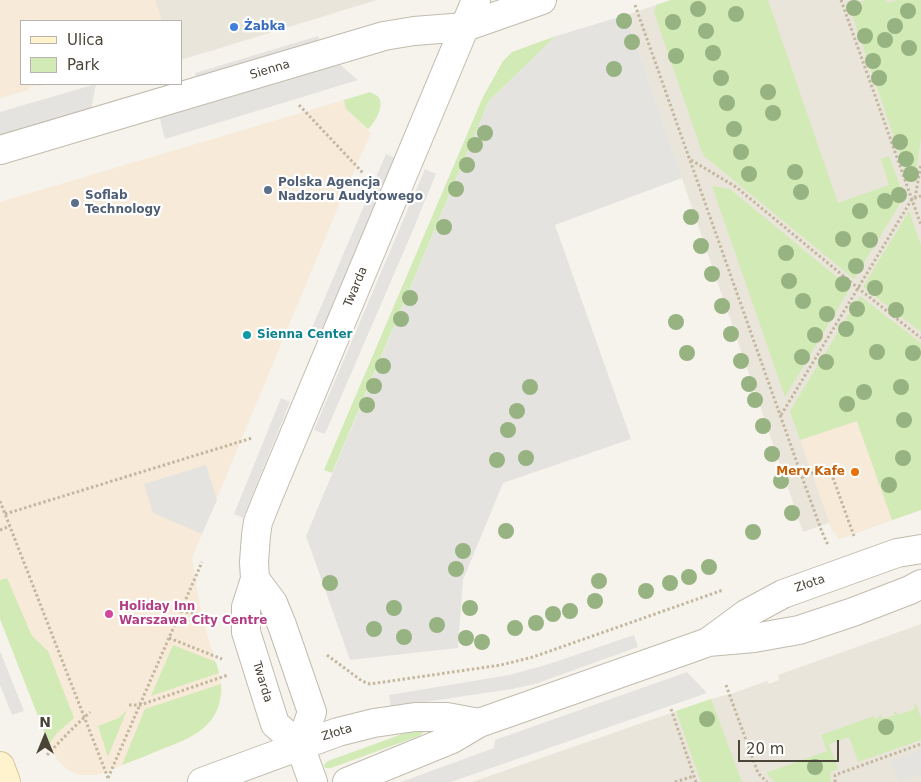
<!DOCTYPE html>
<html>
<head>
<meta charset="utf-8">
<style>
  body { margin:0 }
  #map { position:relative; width:921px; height:782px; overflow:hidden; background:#f6f3ec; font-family:"DejaVu Sans",sans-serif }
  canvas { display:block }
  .legend { position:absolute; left:20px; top:20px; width:162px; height:65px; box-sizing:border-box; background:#fff; border:1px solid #b7b4b0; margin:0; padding:6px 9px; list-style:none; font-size:15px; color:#4b4439 }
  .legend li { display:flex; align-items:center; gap:10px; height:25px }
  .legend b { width:25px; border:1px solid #b7b4b0 }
  .north { position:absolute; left:20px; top:712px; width:50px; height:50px; -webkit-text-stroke:4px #fff; paint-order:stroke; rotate:0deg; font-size:14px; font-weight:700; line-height:20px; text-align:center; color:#4b4439 }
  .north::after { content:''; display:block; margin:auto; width:18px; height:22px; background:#4b4439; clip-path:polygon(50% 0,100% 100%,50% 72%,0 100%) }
  .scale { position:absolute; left:738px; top:740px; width:101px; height:22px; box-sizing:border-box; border:2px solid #4b4439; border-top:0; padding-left:6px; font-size:15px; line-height:18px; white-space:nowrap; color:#4b4439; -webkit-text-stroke:4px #fff; paint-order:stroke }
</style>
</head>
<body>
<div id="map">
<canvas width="921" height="782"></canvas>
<ul class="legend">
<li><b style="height:6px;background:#fff3cd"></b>Ulica</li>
<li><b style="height:14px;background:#d2eab5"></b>Park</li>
</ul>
<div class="north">N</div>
<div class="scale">20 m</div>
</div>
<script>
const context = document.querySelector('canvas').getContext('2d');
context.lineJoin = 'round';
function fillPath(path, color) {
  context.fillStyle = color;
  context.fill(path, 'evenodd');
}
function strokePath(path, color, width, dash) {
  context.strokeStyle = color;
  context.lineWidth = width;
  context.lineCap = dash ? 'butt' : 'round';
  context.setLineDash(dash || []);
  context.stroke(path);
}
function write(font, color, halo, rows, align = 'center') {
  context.font = font + ' "DejaVu Sans",sans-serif';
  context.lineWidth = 4.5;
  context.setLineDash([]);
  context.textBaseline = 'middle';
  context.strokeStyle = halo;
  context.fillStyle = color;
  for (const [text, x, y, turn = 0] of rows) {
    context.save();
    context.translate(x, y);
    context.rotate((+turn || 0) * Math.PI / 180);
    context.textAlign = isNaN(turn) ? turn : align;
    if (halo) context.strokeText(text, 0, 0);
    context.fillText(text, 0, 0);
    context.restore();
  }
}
fillPath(new Path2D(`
  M155,0H377L181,60V21H162Z
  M671,0H921V510L839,539L832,530L829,523L803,532L626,15Z
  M921,624V782H472L711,699L734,693L767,681L769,684L779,680L778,675Z`), '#eae5da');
fillPath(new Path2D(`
  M0,0H155L162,21H21V84H47L38,87L37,85L29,87V90L0,98Z
  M344,100L346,109L371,133L344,193L192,558L202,618L219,673L221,684L222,692L216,712L199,732L188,739L98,775H80L68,770L57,760L49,744L0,619V202Z
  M857,421L892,520L839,539L832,530L800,440Z`), '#f7ead8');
fillPath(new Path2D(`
  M671,0H768L838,203L889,185L881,159L889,156L904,197L854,279L703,155L654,12L656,5Z
  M866,0H886L887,3L897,0H921V139L915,178H908L849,6Z
  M556,36L489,101L332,473L324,470L483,97L503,61L512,52Z
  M370,92C374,94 378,95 380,100C383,109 374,124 368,129L346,109L344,100Z
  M712,186L730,189L850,288L785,397Z
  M909,211L921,245V332L863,287Z
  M860,296L921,343V510L892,520L857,421L800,440L790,411Z
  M7,578L32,636L48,651L74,718L57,733L49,744L0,619V580Z
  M173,645L216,662L219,673L151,696Z
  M221,684C223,725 194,737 162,749C148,755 135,760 122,765L145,709Z
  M711,699L742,782H701L676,711Z
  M916,704L921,718V740L858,762L849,737L829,744L838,769L830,772L831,782H775L766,773L827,751L821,735L874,716L875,719L879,718L878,716L881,715L882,719L895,715L894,712L896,711L898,715L915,709L914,705Z
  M127,710L108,757L98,726L119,718Z
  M416,729H423L424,732L419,736L331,768H325L324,765L328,761Z`), '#d2eab5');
fillPath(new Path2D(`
  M626,15L682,178L555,225L631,439L503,483L463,580L458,648L350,660L306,536L489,101L556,36Z
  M318,36L321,45L197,82L195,73Z
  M337,62L358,80L165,139L159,116Z
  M96,84L90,114L0,141V112Z
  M386,154L395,158L317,341L308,337Z
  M425,169L436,174L410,237L325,434L314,430Z
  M281,398L290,402L243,518L234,514Z
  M206,465L217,500L202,534L153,513L144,484Z
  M634,635L638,647L535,684L512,689L391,707L389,695L509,675L549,664Z
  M0,651L24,711L12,715L0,685Z
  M687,672L707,693L451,782H401L494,748L495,740Z
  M921,750V775L899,782L891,761Z`), '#e5e3e0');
const street = new Path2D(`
  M0,150L384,36L414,31L465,27L542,0
  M255,579L273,603L282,625L312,712L300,746
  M708,642L754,638L799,630L853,612L910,590L921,584
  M202,782L338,732L374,723L415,717H447L479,723
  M313,782L300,746L275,724L246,632V607L255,579L254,562L256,535L258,522L268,497L476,0
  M347,782L452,739L479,723L703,644L708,642L746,614L783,594L897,553L921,549`);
const secondary = new Path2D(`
  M0,766L6,782`);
strokePath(street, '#c2bbae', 30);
strokePath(secondary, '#d6c79b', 30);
strokePath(new Path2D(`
  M841,0L921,225
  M635,5L802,477L822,532L828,545
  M299,105L363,173
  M691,160L736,187L858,288L921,338
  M915,198L921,164
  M781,415L912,199L921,196
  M802,477L829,467L854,536
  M0,501L108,778
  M5,514L252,438
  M0,530L10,526
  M181,611L211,617
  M169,638L222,659
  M327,655L362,681L370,684L501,665L533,657L723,590
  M726,685L758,773L767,782
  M129,705H140L228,675
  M671,709L696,782
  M47,755L69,732L90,712
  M108,778L202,562
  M675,782L694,776
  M835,782V775L921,744`), '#c4b79f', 3, [2.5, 2.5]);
strokePath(street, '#fff', 28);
strokePath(secondary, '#fff3cd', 28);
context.fillStyle = '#97b381';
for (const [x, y] of [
  [854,8],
  [698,9],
  [908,11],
  [736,14],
  [624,21],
  [673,22],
  [895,26],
  [706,31],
  [865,36],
  [885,40],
  [632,42],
  [909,48],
  [713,53],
  [676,56],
  [873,61],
  [614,69],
  [721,78],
  [879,78],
  [768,92],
  [727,103],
  [773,113],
  [734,129],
  [485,133],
  [900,142],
  [475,145],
  [741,152],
  [906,159],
  [467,165],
  [795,172],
  [749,174],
  [911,174],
  [456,189],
  [801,192],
  [899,195],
  [885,201],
  [860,211],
  [691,217],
  [444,227],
  [843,239],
  [870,240],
  [701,246],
  [786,253],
  [856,266],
  [712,274],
  [789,281],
  [843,284],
  [875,288],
  [410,298],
  [803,301],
  [722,306],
  [857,309],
  [896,310],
  [827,314],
  [401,319],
  [676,322],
  [846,329],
  [731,334],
  [815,335],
  [877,352],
  [687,353],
  [913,353],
  [802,357],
  [741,361],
  [826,362],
  [383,366],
  [749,384],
  [374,386],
  [530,387],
  [901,387],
  [864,392],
  [755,400],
  [847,404],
  [367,405],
  [517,411],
  [904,420],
  [763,426],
  [508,430],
  [772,454],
  [526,458],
  [903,458],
  [497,460],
  [781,481],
  [889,485],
  [792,513],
  [506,531],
  [753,532],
  [463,551],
  [709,567],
  [456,569],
  [689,577],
  [599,581],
  [330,583],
  [670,583],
  [646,591],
  [595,601],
  [394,608],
  [470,608],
  [570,611],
  [553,614],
  [536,623],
  [437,625],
  [515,628],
  [374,629],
  [404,637],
  [466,638],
  [482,642],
  [707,719],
  [886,727],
  [815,767]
]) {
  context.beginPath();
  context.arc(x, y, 8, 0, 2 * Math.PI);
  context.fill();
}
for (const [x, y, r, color] of [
  [234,27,5,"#3f7fe0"],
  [268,190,5,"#5c6f8a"],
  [75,203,5,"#5c6f8a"],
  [247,335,5,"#0f9aa8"],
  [855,472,5,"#e8710a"],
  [109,614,5,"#d1479c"]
]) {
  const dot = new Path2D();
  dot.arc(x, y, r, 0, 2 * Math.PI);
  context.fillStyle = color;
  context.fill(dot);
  strokePath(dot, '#fff', 2);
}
write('bold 12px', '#366cbe', '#fff', [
  ["Żabka",244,27]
], 'left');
write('12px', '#4b4439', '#fff', [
  ["Sienna",270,70,-17],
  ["Twarda",356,287,-67],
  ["Złota",810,584,-19],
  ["Twarda",262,682,73],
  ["Złota",337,733,-17]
]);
write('bold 12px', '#4e5e75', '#fff', [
  ["Polska Agencja",278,183],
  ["Nadzoru Audytowego",278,197],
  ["Soflab",85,196],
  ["Technology",85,210]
], 'left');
write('bold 12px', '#0d838f', '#fff', [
  ["Sienna Center",257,335]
], 'left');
write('bold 12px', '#c56008', '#fff', [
  ["Merv Kafe",845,472]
], 'right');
write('bold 12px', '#b23c85', '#fff', [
  ["Holiday Inn",119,607],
  ["Warszawa City Centre",119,621]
], 'left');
</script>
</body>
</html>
